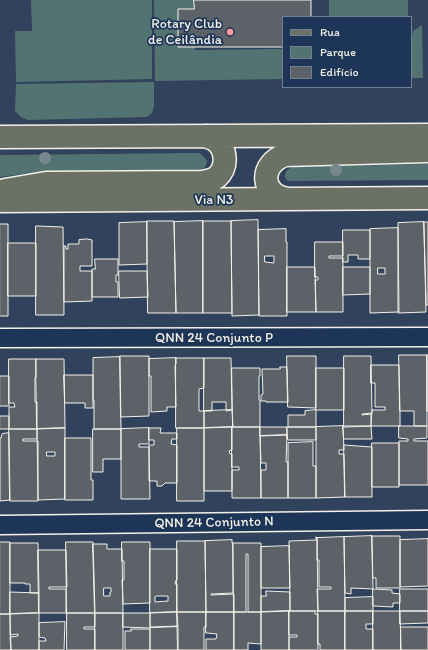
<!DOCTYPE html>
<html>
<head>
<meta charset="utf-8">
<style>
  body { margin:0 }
  #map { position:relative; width:428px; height:650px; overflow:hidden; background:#30425c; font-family:Itim,sans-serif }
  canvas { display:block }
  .legend { position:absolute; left:282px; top:16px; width:130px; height:72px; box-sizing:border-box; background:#1d3557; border:1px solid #738091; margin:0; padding:5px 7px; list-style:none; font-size:12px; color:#f4f1e8 }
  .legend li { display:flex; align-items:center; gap:8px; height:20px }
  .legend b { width:20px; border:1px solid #738091 }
</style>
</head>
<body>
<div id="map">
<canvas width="428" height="650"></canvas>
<ul class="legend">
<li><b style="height:5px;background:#6b7165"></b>Rua</li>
<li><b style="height:11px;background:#537373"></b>Parque</li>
<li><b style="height:11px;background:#5c6268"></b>Edifício</li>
</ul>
</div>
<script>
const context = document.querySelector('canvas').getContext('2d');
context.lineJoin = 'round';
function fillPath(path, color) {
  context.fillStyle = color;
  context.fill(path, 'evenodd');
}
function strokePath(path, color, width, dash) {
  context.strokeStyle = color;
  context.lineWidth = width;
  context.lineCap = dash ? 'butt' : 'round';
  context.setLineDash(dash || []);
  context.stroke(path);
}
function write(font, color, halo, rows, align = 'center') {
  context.font = font + ' Itim,sans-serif';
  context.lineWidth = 3.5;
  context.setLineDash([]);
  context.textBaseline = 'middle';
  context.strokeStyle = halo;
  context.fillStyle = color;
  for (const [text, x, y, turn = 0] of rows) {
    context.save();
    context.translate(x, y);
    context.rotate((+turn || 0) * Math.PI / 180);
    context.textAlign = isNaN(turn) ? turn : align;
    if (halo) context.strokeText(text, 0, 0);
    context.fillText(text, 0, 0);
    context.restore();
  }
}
fillPath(new Path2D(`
  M31,0H152V79L16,82L15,31H32Z
  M154,0H194V9H180L195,21V50L283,49V79L155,81Z
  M329,0H408V17H329Z
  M422,25L423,78H411V40L413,31Z
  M154,82V106L152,113L147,117L28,120L21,117L15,111L16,84Z
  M198,153L201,154L207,160C207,166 205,168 200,170L39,172L0,177V155Z
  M428,164V180L288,181L285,178C285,170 288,168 295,167Z`), '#537373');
const building = new Path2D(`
  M194,0H311V17H283V47H178V9H194Z
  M258,220L259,315L232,316L231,221Z
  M147,221H174L176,313H148Z
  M203,221H231L232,313H203Z
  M203,221V313H176L174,222Z
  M147,222V264L119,265V223Z
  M424,222L426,312L398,313V223Z
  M424,222H428V305H426V300Z
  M0,224H8V316H0Z
  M36,226L63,227L64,315H36Z
  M398,228L399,312L370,313V229ZM378,268H385V274H378Z
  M286,229V242H287V316H259L258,230ZM265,256H274V263L265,262Z
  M343,230H370V259H358V255H348V262H343Z
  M87,239L92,240V266H80V271H92V301L64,302V246H66V249H68V244H79V240Z
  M315,242H343V256H329V258H343V312H316L315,280H318V277H315Z
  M8,243H36V296H8Z
  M95,259H118V275H116V282H118V297H92V269H95Z
  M287,267H315L316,312H287Z
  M343,267H370V294L343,295Z
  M119,271H147L148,297L120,298Z
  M399,355H427V426H414V411H400Z
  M427,355H428V411H427Z
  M120,356H149V416L121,417Z
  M287,356H316V408L288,407Z
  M344,356H371L372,413L362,414V415L371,414V426L344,427Z
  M120,357L121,429H94V400H93V358Z
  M176,358H204V388L199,389V411H204V428H176Z
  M176,358V364L175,365L176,407H167V411L151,412V376H149V359Z
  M204,358H231L232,410L226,411V402H212V411H204Z
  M9,359H36V377H35V402H37V429H9V407H15L14,403H9Z
  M36,359H64L65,428L37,429Z
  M371,365H399L400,413V426H371L372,410H385V407H375V383H371Z
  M280,367H287L288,402H266V401H261V395L263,394L262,369H280Z
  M232,368H260V376H259V400H260V427H233Z
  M316,368H344V410H316Z
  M64,375H93V408H85V403H65Z
  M0,376H9V406H0Z
  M232,410L233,427L204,428V411Z
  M316,410V427H288V415H305V411Z
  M0,416H9V429H0Z
  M343,426L344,450H339V454H344L345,497L316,498V427Z
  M343,426H371L372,439H344Z
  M399,426H427V438L414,439V441H428V485H399V441H408V439L399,438Z
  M232,427V450L229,451L230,454H232V491H204V428Z
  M232,427H260L261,498H232V470H239V467H232Z
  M260,427H287V438V435L260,436Z
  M287,427H316V440H288Z
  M65,428V499L38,500L37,429ZM47,452H55V456H47Z
  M149,428V444H139V447H149L150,499H121V429Z
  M149,428H161L160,433H177V439H172L171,444L177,445V483H165L162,486H157V481H149V445H154V440H149Z
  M177,428H204V501H177Z
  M9,429H37V439H23V441H38V501H10Z
  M93,429H121V459H103V472H93Z
  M9,433L10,500L0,501V438H1L2,434Z
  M287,435L286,462H288V498H261V470H266V463H261L260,436Z
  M65,438H91V480H93V500H65Z
  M313,442V466H316V498H288V443Z
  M372,443H399V487H372Z
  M344,445L372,447V497H345Z
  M372,536L373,589L351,588V594L345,593L344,537Z
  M372,536H400V588H376V578H373Z
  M316,537L317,538L318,611H290L289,541L316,540Z
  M344,537L345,611H318L317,589H331V587H319V560H317V538Z
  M428,539V586L400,587V540Z
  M232,540V543H233V593L211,594V595L234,594V612H206L205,541Z
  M177,541H205L206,612H177Z
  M0,542H10V614H0Z
  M66,542H93L95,613H67Z
  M122,542H150V603L123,604L122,580H124V561H122Z
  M10,543H38L39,593H30V584H25V583H10Z
  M233,543H261V612H248V554H246V612H234Z
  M93,544H107V549H122L123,613H95ZM104,588H111V592H110V596H104Z
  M289,546L290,588H261V547Z
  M150,549H177V580H176L175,584H177V612L150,613ZM157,596H168V601L155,602V597Z
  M38,550H66L67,587H49V589H66V613H39Z
  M373,589L392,590V593L400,594V603H393V607L373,606Z
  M400,589H428V611H400Z
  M266,591L290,592V611L261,612V596H266Z
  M10,592L39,593V613L10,614Z
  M373,597V611H345V598Z
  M289,611V650H261V612Z
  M289,611H315V614H318V650H289V637H297V635H289Z
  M318,611H345V650H320V644H318Z
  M345,611H373V624H366V629H373V650H345Z
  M373,611H400L401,650H373Z
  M400,611H428V623L400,624Z
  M177,612H206V627H204V650H178Z
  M177,612L178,626L150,627V613Z
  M206,612H234V650H206V639H216L217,634L206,633Z
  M234,612H261V644L248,643V650H234Z
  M39,613V650H11L10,637L18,636V634L10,635V614Z
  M67,613H95V627H84V629H95V650H67Z
  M95,613H123V650H95Z
  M123,613H150V628L123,627Z
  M0,614H10L11,650H0Z
  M65,622L64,650H39V641H46L45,638L39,637V623Z
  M178,627V650H150V628Z
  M401,627H428V650H401Z
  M131,629H150V650H125V631H131Z`);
fillPath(building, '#5c6268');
strokePath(building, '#f4f1e8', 1);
const minor = new Path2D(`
  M0,338L428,337
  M0,525L428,520`);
const primary = new Path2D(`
  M0,137L428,135
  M5,190L46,183L202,182C208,181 213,180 217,177C228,167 227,149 215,140C212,138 209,138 206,136
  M288,199C260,195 259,164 285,155L428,151
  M0,201L428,198`);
strokePath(minor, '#f4f1e8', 21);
strokePath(primary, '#f4f1e8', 25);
strokePath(minor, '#1d3557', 18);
strokePath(primary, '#6b7165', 22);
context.fillStyle = '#79878f';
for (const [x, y] of [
  [45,158],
  [336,170]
]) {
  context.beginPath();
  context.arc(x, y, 6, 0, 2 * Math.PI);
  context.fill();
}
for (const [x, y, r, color] of [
  [230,32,4,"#ff9aa2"]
]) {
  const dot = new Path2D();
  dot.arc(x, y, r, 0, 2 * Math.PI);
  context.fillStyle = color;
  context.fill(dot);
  strokePath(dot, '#1d3557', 1.5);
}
write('14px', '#f4f1e8', '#1d3557', [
  ["Rotary Club",222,24],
  ["de Ceilândia",222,40]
], 'right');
write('14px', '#f4f1e8', '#1d3557', [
  ["Via N3",214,200],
  ["QNN 24 Conjunto P",214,338],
  ["QNN 24 Conjunto N",214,523,-1]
]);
</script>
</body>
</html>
